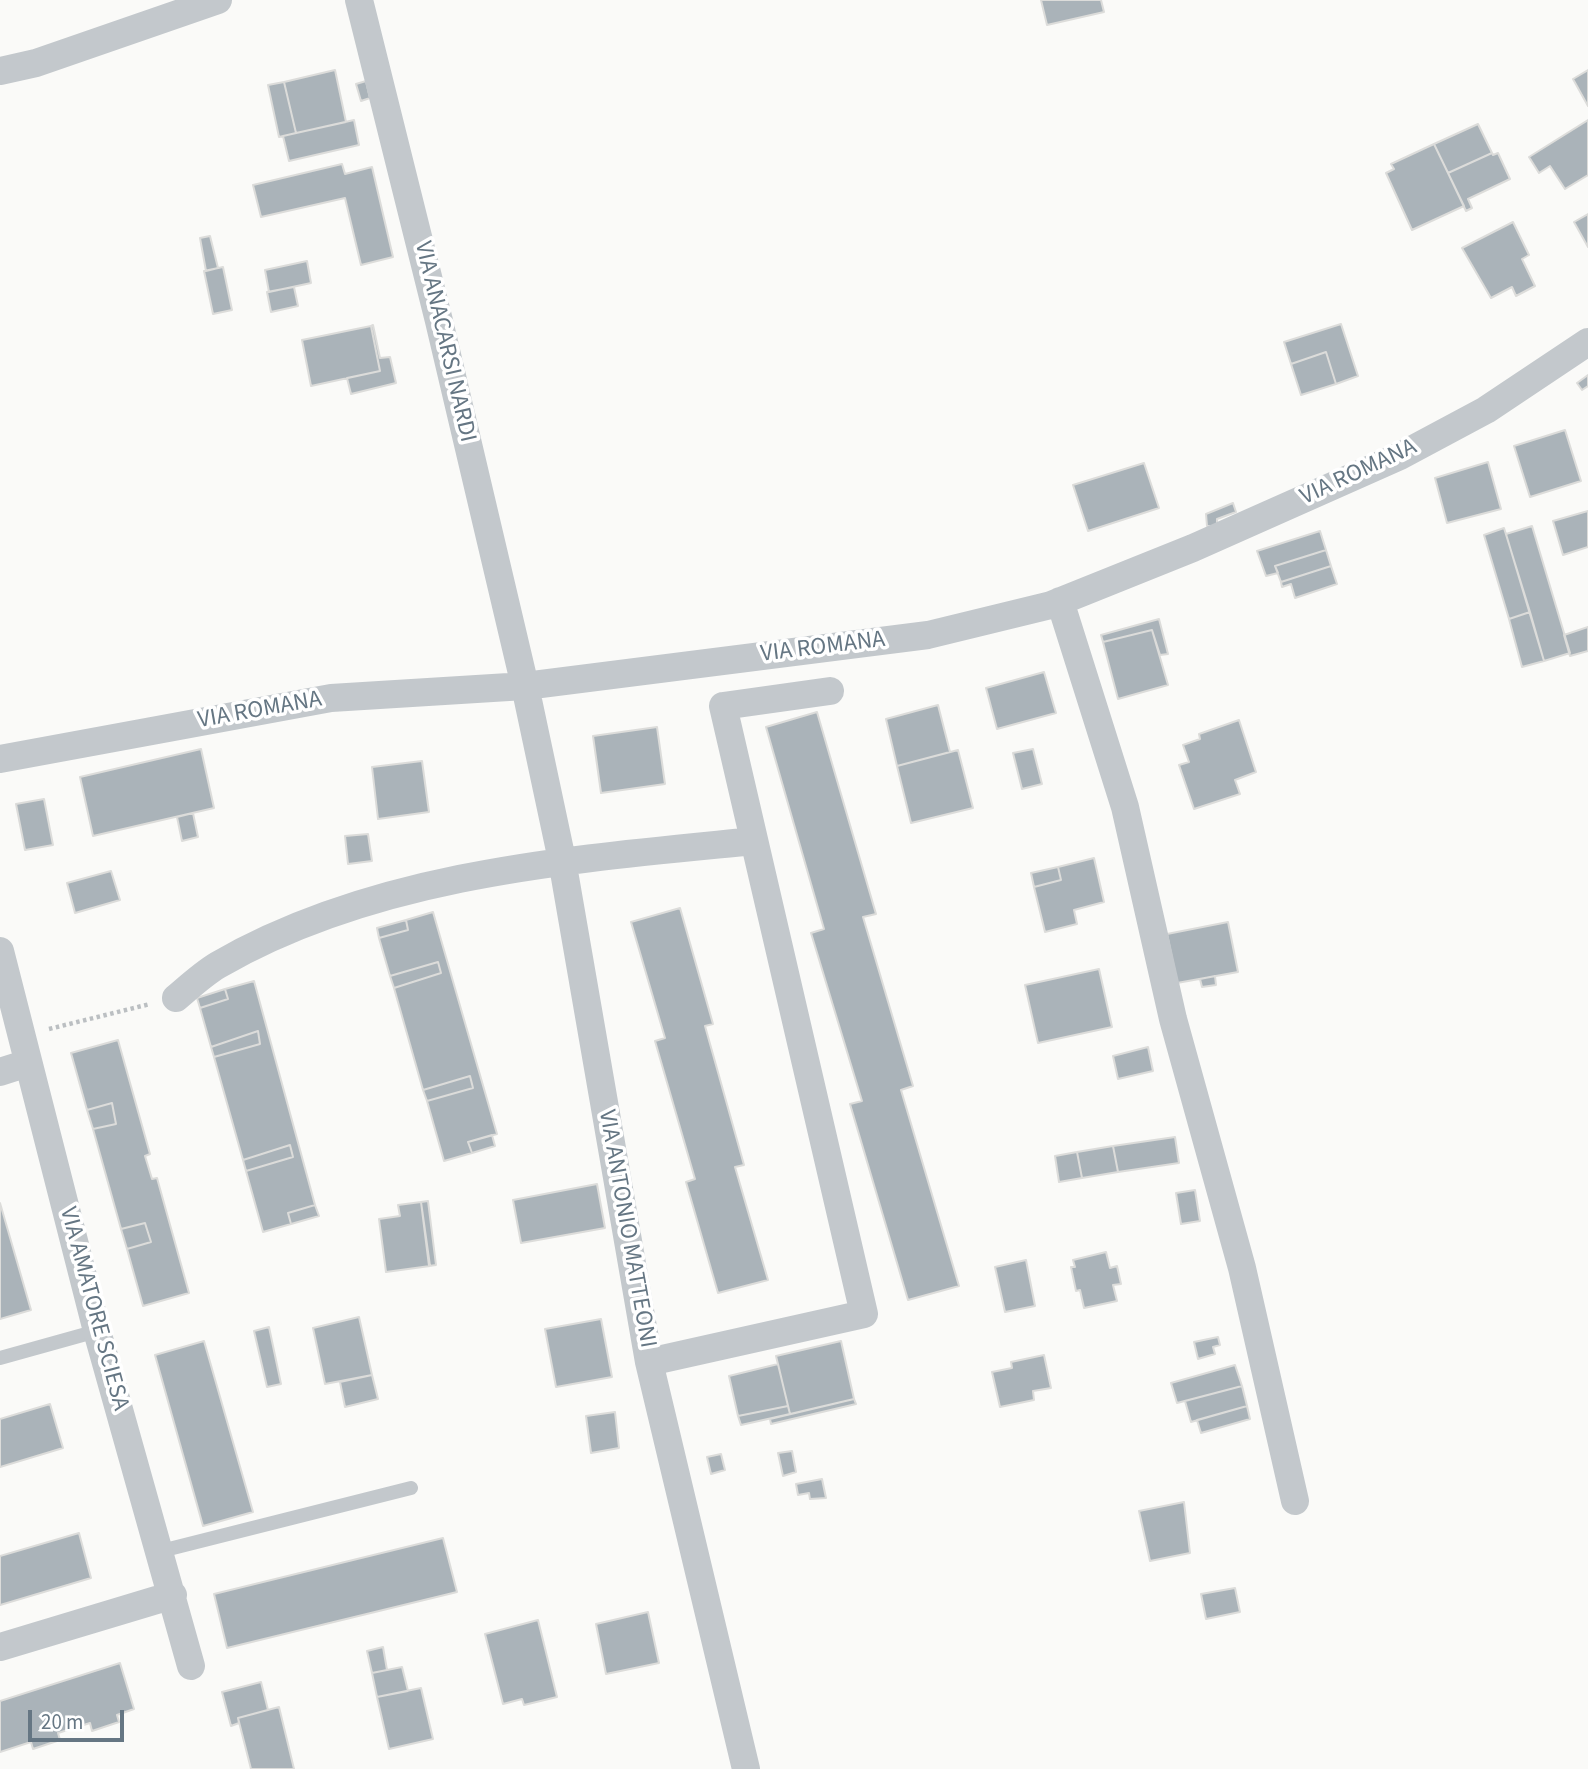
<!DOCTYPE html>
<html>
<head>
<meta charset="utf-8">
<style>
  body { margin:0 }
  #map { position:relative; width:1588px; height:1769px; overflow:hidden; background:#fafaf8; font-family:"Source Sans 3",sans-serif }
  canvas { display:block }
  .scale { position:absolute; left:28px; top:1710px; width:96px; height:32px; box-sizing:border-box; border:4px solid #657683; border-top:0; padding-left:9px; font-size:21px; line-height:24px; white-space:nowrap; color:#657683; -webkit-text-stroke:5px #fff; paint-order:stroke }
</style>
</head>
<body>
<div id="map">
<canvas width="1588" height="1769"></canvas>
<div class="scale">20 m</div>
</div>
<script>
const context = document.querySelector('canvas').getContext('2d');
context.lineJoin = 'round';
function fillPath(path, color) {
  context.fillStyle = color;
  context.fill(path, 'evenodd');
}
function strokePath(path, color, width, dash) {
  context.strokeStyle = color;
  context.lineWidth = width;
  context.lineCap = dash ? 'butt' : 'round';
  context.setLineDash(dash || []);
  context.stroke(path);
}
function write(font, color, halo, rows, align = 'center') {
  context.font = font + ' "Source Sans 3",sans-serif';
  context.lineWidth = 7;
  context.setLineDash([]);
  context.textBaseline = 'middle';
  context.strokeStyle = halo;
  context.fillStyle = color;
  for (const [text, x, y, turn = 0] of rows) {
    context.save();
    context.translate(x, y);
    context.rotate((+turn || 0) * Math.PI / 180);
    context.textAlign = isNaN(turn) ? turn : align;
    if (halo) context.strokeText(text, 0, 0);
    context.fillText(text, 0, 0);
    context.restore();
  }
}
const building = new Path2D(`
  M1041,0H1101L1104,12L1047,25Z
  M335,70L346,122L296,133L284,82Z
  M1588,70V106L1573,79Z
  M366,81L370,98L361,101L356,84Z
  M284,82L296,133L279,137L268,85Z
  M354,120L359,145L289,161L283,136Z
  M1588,120V175L1565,189L1550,166L1539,173L1529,157Z
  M1478,124L1492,153L1448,173L1434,144Z
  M1434,144L1464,206L1412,230L1386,173L1394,169L1391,164Z
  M1492,153L1493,155L1498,153L1510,179L1468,199L1472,208L1466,211L1448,173Z
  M342,164L345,174L372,167L393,257L361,265L345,198L261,217L253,185Z
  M1588,214V247L1574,222Z
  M1513,222L1529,255L1522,259L1535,286L1516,296L1512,287L1491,298L1462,248Z
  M210,236L218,268L206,271L200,238Z
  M307,261L311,283L269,292L265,270Z
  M223,267L232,310L213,314L204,271Z
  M294,287L298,306L271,312L267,292Z
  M1341,324L1358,376L1336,384L1326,352L1291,364L1284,342Z
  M373,325L380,358L390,357L396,383L351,394L347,378L380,371L371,326Z
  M371,326L380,371L311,386L302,340Z
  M1326,352L1336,384L1301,395L1291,364Z
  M1588,375V386L1582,390L1577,383Z
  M1565,430L1581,481L1530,497L1514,446Z
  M1488,462L1501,509L1447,523L1435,478Z
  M1144,463L1159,508L1088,531L1073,485Z
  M1233,503L1236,512L1217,519V526H1207L1206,514Z
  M1588,511V547L1563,555L1553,521Z
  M1532,526L1570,653L1544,661L1506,534Z
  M1504,528L1530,612L1509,619L1484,535Z
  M1320,531L1326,550L1275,566L1278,573L1266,576L1257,551Z
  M1326,550L1331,566L1281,582L1275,566Z
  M1331,566L1337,584L1295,598L1291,584L1282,587L1281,582Z
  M1530,612L1544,661L1522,667L1509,619Z
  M1159,619L1168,654L1160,655L1152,630L1103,642L1101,635Z
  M1588,627V651L1570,656L1564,635Z
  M1152,630L1168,685L1118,699L1103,642Z
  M1044,672L1056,713L997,729L986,688Z
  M938,705L950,752L897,766L886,719Z
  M817,712L876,914L863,917L913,1086L901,1090L959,1286L908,1300L850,1104L862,1101L811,933L824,929L766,727Z
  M1239,720L1256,772L1235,780L1240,794L1194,809L1179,765L1189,762L1183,745L1200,739L1199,734Z
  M657,727L665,784L601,793L593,736Z
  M201,749L214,808L93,836L80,777Z
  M1033,749L1042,784L1022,789L1013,753Z
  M958,750L973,808L911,823L897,766Z
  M422,761L429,812L378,819L372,767Z
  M44,799L53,845L25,850L16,804Z
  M193,813L198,837L182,841L177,817Z
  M368,834L372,861L348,864L345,836Z
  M1094,858L1104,902L1074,910L1077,924L1045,932L1034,887L1061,880L1058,867Z
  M1058,867L1061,880L1034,887L1031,873Z
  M111,871L120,900L75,913L67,883Z
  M680,908L713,1024L705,1026L744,1165L735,1167L768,1280L718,1293L686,1182L695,1179L655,1041L665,1038L631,922Z
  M433,912L497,1134L468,1142L472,1153L444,1161L427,1101L473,1088L470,1076L423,1090L394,988L441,973L438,962L390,976L379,938L408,930L406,920Z
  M406,920L408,930L379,938L377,928Z
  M1228,922L1238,972L1177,983L1167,934Z
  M438,962L441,973L394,988L390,976Z
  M1099,969L1112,1027L1038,1043L1025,985Z
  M1215,976L1216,985L1202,987L1200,979Z
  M254,981L315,1205L288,1213L291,1224L263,1232L246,1171L293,1157L290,1145L243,1160L214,1057L260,1044L258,1031L211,1047L200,1008L228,999L225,989Z
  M225,989L228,999L200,1008L197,998Z
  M258,1031L260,1044L214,1057L211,1047Z
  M118,1040L150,1154L145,1156L152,1179L157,1178L189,1293L143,1306L127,1249L151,1242L145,1223L121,1229L93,1129L116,1124L112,1103L87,1110L71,1053Z
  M1148,1047L1153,1071L1118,1079L1113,1056Z
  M470,1076L473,1088L427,1101L423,1090Z
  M112,1103L116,1124L93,1129L87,1110Z
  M492,1135L495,1146L472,1153L468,1142Z
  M1175,1137L1179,1163L1118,1172L1113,1146Z
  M290,1145L293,1157L246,1171L243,1160Z
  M1113,1146L1118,1172L1082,1178L1077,1152Z
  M1077,1152L1082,1178L1059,1182L1055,1156Z
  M597,1184L605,1228L521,1243L513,1200Z
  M1195,1190L1200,1221L1181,1224L1176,1193Z
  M428,1201L436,1265L429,1266L421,1202Z
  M421,1202L430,1266L386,1272L379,1219L400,1216L398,1205Z
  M0,1203L31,1310L0,1319Z
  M315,1205L319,1216L291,1224L288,1213Z
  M145,1223L151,1242L127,1249L121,1229Z
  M1106,1252L1110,1268L1117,1266L1121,1284L1113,1285L1117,1301L1084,1308L1080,1290L1076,1291L1071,1267H1075L1073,1260Z
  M1026,1260L1035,1306L1005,1312L995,1267Z
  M359,1317L372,1375L325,1384L313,1328Z
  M601,1319L612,1377L556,1387L545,1329Z
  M269,1327L281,1384L267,1387L254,1331Z
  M1218,1337L1220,1345L1213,1347L1215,1354L1198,1359L1194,1342Z
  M204,1341L253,1512L203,1526L155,1355Z
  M841,1341L854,1399L790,1414L776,1356Z
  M1044,1355L1051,1388L1033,1391L1034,1400L1000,1407L992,1372L1012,1368L1011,1362Z
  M778,1364L788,1406L738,1416L729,1376Z
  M1235,1365L1242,1386L1177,1403L1171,1383Z
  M372,1375L378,1399L345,1407L340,1382Z
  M1242,1386L1247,1406L1191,1422L1185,1401Z
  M854,1399L856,1404L771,1424L770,1419Z
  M50,1404L63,1448L0,1467V1419Z
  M788,1406L790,1414L741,1425L738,1416Z
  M1247,1406L1250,1419L1201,1433L1197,1420Z
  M615,1412L619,1448L591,1453L586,1416Z
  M792,1451L796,1472L783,1476L778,1453Z
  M721,1454L725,1470L711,1474L707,1457Z
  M822,1479L826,1498L810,1499L809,1493L798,1495L796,1484Z
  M1184,1502L1190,1553L1150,1561L1139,1511Z
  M79,1533L91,1578L0,1605V1556Z
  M443,1538L457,1592L227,1648L214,1594Z
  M1235,1588L1240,1612L1206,1619L1201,1594Z
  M648,1612L659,1663L606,1674L596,1624Z
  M538,1620L557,1697L524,1705L522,1699L503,1704L485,1634Z
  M383,1647L387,1670L372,1673L367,1651Z
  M120,1663L134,1709L117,1715L119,1722L92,1731L90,1723L58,1733L60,1740L33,1749L31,1742L0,1752V1701Z
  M402,1667L408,1691L377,1697L372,1673Z
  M261,1682L268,1710L238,1718L239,1723L231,1726L222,1692Z
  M421,1688L433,1739L389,1749L377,1697Z
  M279,1707L294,1769H251L238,1718Z`);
fillPath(building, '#aab3b9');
strokePath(building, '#dcdcda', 2);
strokePath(new Path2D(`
  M49,1029L150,1004`), '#bbbfc2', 4.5, [3.5, 3.5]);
strokePath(new Path2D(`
  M0,1358L97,1331
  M161,1551L411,1488`), '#c3c8cc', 14);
strokePath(new Path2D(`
  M359,0L439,321L525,686L562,860L649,1362L746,1769
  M0,71L36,63L218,0
  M1060,601L1125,807L1173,1019L1242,1268L1295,1501
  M0,759L331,698L525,686L928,635L1051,605L1193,548L1400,456L1486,410L1588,342
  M0,951L97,1331L191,1666
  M176,998C189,987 203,974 218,965C377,873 575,859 754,841
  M0,1072L28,1063
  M649,1362L864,1314L723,706L830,691
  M0,1647L173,1595`), '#c3c8cc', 28);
write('24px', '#657683', '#fff', [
  ["VIA ANACARSI NARDI",444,342,77],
  ["VIA ROMANA",1359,473,-25],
  ["VIA ROMANA",823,648,-7],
  ["VIA ROMANA",260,711,-10],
  ["VIA ANTONIO MATTEONI",626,1229,80],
  ["VIA AMATORE SCIESA",93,1309,75]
]);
</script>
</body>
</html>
